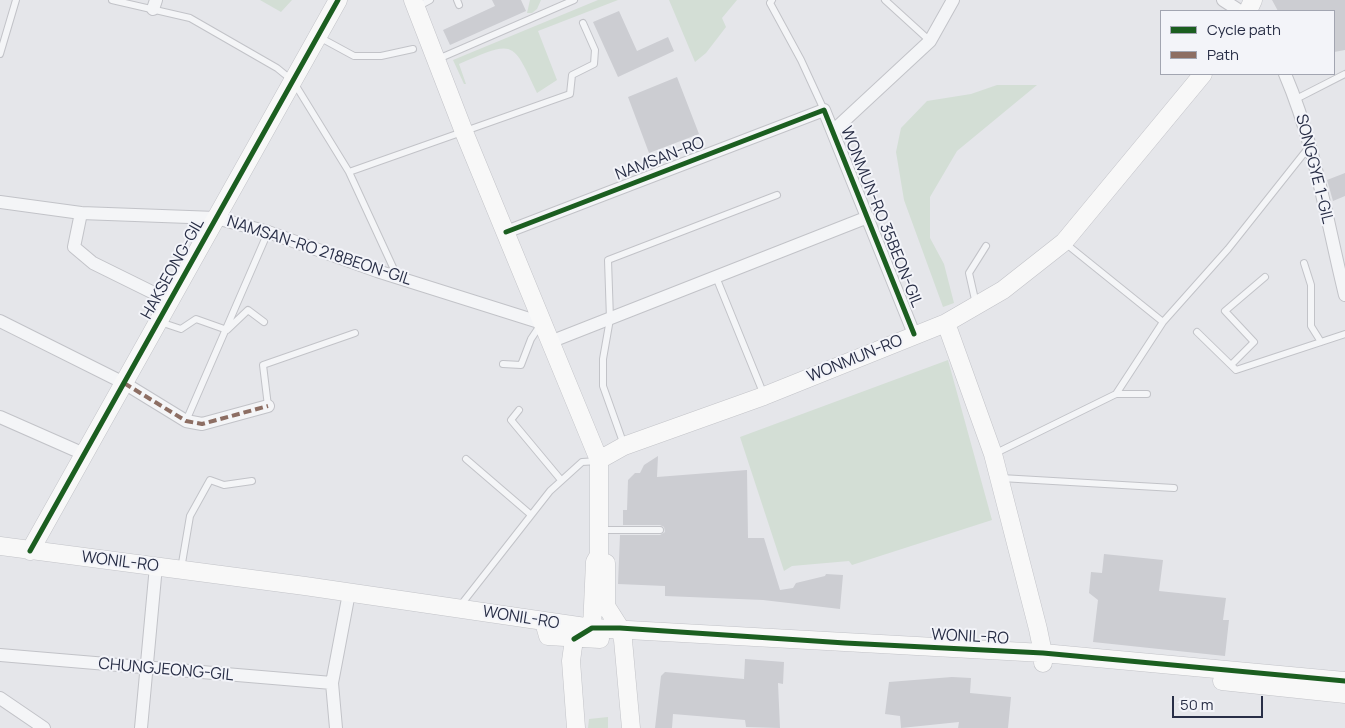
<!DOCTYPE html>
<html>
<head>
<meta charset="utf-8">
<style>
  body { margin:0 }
  #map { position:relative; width:1345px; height:728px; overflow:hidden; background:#e5e6ea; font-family:Manrope,sans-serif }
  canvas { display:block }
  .legend { position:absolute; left:1160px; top:10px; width:175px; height:65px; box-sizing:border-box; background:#f3f4f9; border:1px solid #a2a5b1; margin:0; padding:6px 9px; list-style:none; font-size:15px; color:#282e46 }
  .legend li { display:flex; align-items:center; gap:10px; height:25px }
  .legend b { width:25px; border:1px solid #a2a5b1 }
  .scale { position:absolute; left:1172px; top:696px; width:91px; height:22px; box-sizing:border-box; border:2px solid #282e46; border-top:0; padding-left:6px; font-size:15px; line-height:18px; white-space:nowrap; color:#282e46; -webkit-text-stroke:4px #f3f4f9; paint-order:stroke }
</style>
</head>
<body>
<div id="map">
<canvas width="1345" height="728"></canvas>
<ul class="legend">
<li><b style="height:6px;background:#1b5e20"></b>Cycle path</li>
<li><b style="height:6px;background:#8d6e63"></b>Path</li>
</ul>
<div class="scale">50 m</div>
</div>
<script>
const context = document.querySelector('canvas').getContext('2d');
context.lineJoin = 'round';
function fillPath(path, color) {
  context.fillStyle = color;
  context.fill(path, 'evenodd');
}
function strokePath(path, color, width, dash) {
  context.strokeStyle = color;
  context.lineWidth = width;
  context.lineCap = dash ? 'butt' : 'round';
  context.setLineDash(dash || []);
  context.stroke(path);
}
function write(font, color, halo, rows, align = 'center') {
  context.font = font + ' Manrope,sans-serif';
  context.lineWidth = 4;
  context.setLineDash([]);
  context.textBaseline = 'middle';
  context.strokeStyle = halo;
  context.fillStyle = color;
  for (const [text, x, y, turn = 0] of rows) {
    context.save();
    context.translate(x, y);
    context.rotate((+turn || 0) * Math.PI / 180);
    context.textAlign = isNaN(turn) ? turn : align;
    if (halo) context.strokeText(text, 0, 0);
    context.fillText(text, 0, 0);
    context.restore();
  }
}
fillPath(new Path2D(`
  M260,0H292L281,12Z
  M530,0H541L537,9L532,13H527Z
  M598,0H618L538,31L557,80L537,93C512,40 515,40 459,64L466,84H464L453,60Z
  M669,0H737L722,18L726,27L706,53L695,62Z
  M997,85H1037L957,151L930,197V238L944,264L954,303L943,307L904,200L896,152L901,128L927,101L971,94Z
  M948,360L992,520L852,565L849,561L792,566L784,571L740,437Z
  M608,717V728H588L589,719Z`), '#d3ded5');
fillPath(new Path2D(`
  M492,0H521L526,11L450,45L443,30L495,6Z
  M1272,0H1345V50L1334,52V11H1278Z
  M619,11L637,51L668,37L674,51L618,77L593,22Z
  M677,77L699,134L649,153L628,97Z
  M1345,173V196L1333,201L1327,180Z
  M658,456L657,477L747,470L748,538H764L780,590L793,588L796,583L825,576L826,574L843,575L840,609L763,600L665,596V586L618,584L620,535H660L665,532L664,527L660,525H623V510H627L628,480L635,473H640L644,465Z
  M1104,554L1163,560L1159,591L1226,598L1223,620H1229L1225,656L1093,642L1098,600L1089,593L1091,572L1102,573Z
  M745,659L784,662L783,684L778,683L780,728L746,727L745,720L673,714L672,728H655L661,676L665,672L744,679Z
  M952,677L971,678L970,693L1011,697L1008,728H958L959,722L901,728L900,716L885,714L889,682Z`), '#cccdd2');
const lane = new Path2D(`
  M112,0L190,18L277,68L293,81L349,172L397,276
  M457,0L459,5
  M772,0L770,3L801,60L824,110
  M885,0L930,41
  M417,7L430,0
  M319,37L354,56H381L413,49
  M0,54L16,0
  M438,59L574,0
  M1296,99L1345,74
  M349,172L570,94L572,75L594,64L595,50L583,23
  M1065,243L1163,322
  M1304,263L1311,285V326L1321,342
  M716,277L764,395
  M976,304L969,273L986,246
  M160,322L181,329L196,319L227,330L248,310L264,322
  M1197,332L1236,370L1345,334
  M503,364L521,365L531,339L541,324
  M1231,365L1254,342L1225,311L1265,277
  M1116,394L1163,322L1228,249L1309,147
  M268,406L263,365L355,333
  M519,410L511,420L561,480
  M186,421L268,232
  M624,445L603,386V359L610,319L608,260L777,195
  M994,454L1116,394H1147
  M466,459L530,514
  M1001,478L1174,488
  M601,530H660
  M181,569L190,516L210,480L224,485L252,481
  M460,606L550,491L582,462L598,461`);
const street = new Path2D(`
  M1223,0L1240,11
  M153,9L156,0
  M1285,74C1315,144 1327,222 1345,295
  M833,131L930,41L953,0
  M0,202L81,213L216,218L268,232L377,271L542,323
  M81,213L74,247L93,263L170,301
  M506,232L824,110L914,334
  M0,321L124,383L186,421L202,424L268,406
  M550,342L868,217
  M0,417L84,454
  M0,655L332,683
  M0,698L44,728
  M141,728L156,566
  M336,728L332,683L349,593`);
const secondary = new Path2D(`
  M413,0L464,132L599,460V555L595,562L592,628
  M1248,11L1253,0
  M946,323L993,454L1038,629L1043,653V663
  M599,460L624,446L764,396L946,323L1003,290L1064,242L1203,74
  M0,546L305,586L592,628L1043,653L1345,681
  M30,551L338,0
  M606,563V606L620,628L623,640L631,728
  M544,622L548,636L600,639
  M574,639L571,661L576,728
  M1222,681L1345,694`);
strokePath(lane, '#c2c3c8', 8);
strokePath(street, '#c2c3c8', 14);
strokePath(secondary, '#c2c3c8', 19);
strokePath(lane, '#f4f5f7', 6);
strokePath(street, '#f4f5f7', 12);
strokePath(secondary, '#f8f8f8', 18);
strokePath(new Path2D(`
  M124,383L186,421L202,424L268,406`), '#8d6e63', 4, [8, 4]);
strokePath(new Path2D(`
  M506,232L824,110L914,334
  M30,551L338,0
  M574,639L592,628H620L845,643L1043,653L1345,681`), '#1b5e20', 5);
write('16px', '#282e46', '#f3f4f9', [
  ["NAMSAN-RO",660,159,-21],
  ["SONGGYE 1-GIL",1314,169,76],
  ["WONMUN-RO 35BEON-GIL",881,217,68],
  ["NAMSAN-RO 218BEON-GIL",319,251,18],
  ["HAKSEONG-GIL",173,269,-61],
  ["WONMUN-RO",855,359,-22],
  ["WONIL-RO",120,562,7],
  ["WONIL-RO",521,618,9],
  ["WONIL-RO",970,637,3],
  ["CHUNGJEONG-GIL",166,670,5]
]);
</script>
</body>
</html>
